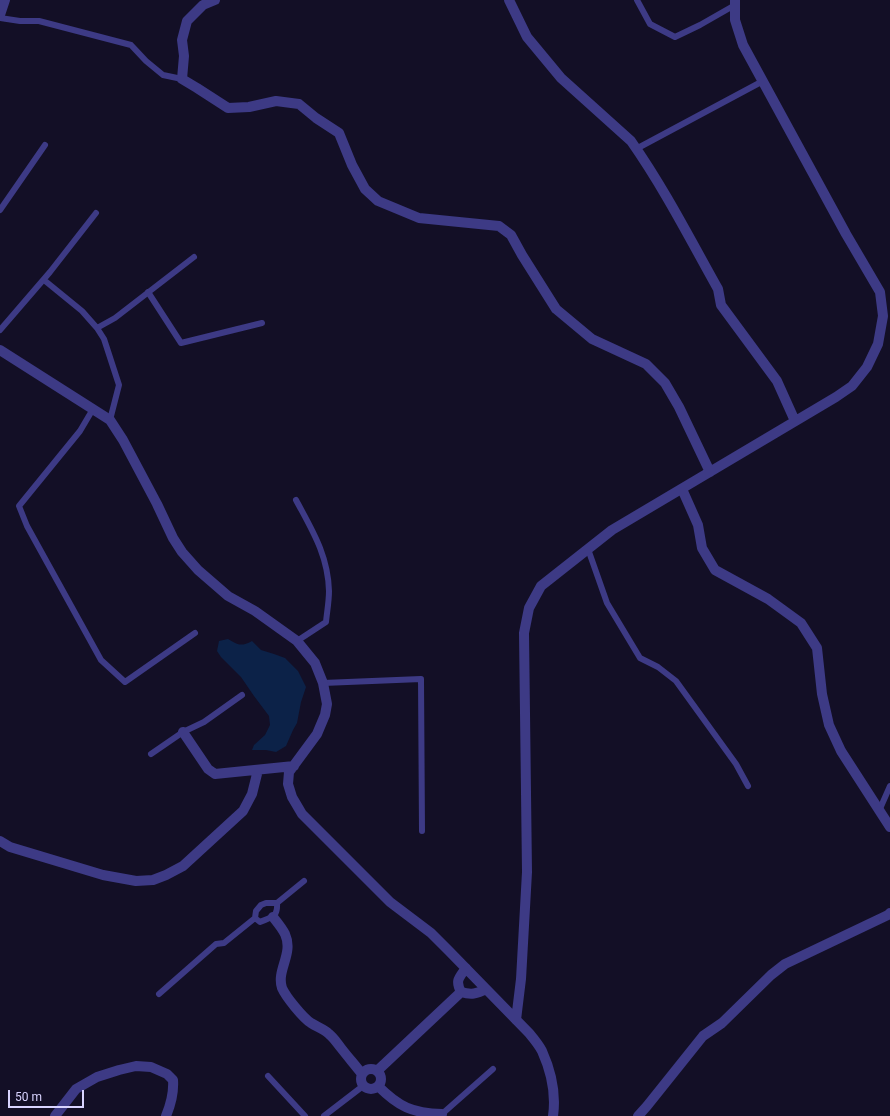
<!DOCTYPE html>
<html>
<head>
<meta charset="utf-8">
<style>
  body { margin:0 }
  #map { position:relative; width:890px; height:1116px; overflow:hidden; background:#130f26; font-family:Roboto,sans-serif }
  canvas { display:block }
  .scale { position:absolute; left:8px; top:1090px; width:76px; height:18px; box-sizing:border-box; border:2px solid #d9d4ff; border-top:0; padding-left:5px; font-size:12px; line-height:14px; white-space:nowrap; color:#d9d4ff; -webkit-text-stroke:3px #130f26; paint-order:stroke }
</style>
</head>
<body>
<div id="map">
<canvas width="890" height="1116"></canvas>
<div class="scale">50 m</div>
</div>
<script>
const context = document.querySelector('canvas').getContext('2d');
context.lineJoin = 'round';
function fillPath(path, color) {
  context.fillStyle = color;
  context.fill(path, 'evenodd');
}
function strokePath(path, color, width, dash) {
  context.strokeStyle = color;
  context.lineWidth = width;
  context.lineCap = dash ? 'butt' : 'round';
  context.setLineDash(dash || []);
  context.stroke(path);
}
fillPath(new Path2D(`
  M228,639C238,645 241,647 252,641L261,650L274,654L285,658L298,671L306,687L301,702L297,723L293,730L286,746L276,752L266,750H252L254,745L265,735L270,725L269,716L254,696L241,677L221,657L217,651L219,641Z`), '#0c2248');
strokePath(new Path2D(`
  M637,0L650,24L675,37L700,25L735,5
  M0,18L20,21H39L131,45L146,61L163,75L182,79
  M636,149L763,81
  M0,210L45,145
  M44,280L82,311L97,328L104,339L119,385L110,420
  M148,292L181,343L262,323
  M97,328L115,318L194,257
  M0,330L50,272L96,213
  M93,409L80,431L19,506L27,526L101,660L125,682L195,633
  M296,500C312,530 328,555 329,591C329,601 327,612 326,622L297,641
  M588,549L607,603L640,658L658,667L676,681L736,764L748,786
  M323,683L421,679L422,831
  M151,754L183,732L204,722L242,695
  M879,811L890,786
  M255,918L260,922C272,917 278,917 277,903
  M159,994L216,944L224,943L255,918L256,911L261,905L266,903H277L304,881
  M268,1076L305,1116
  M324,1116L363,1086
  M443,1116L442,1114L493,1069`), '#3d3a85', 6);
strokePath(new Path2D(`
  M215,0L203,5L187,21L182,40L184,56L182,79L197,88L228,108L249,107L276,101L299,104L316,118L339,133L352,165L365,189L378,201L419,218L499,226L511,235L522,255L556,309L592,339L646,364L665,383L679,407L710,472
  M509,0L527,37L561,78L631,141C664,188 690,239 718,289L721,305L777,381L795,421
  M0,15L5,0
  M0,350L110,420L123,440L157,504L173,538L182,552L198,570L228,596L255,611L297,641L315,663L323,683L327,704L325,715L317,734L289,772L288,784L292,797L302,814L390,902L431,933L449,951L529,1033C534,1039 539,1045 542,1051C551,1071 556,1095 553,1116
  M682,489L698,525L702,548L715,570L768,599L801,623L817,648L822,694L829,725L841,751L890,827
  M183,732L208,769L215,774L294,766
  M0,841L10,847L103,875L136,881L153,880L166,875L183,866L243,811L252,794L258,770
  M273,917C277,922 282,928 285,934C294,954 276,970 282,988C286,997 303,1018 311,1023C317,1027 324,1029 329,1034C334,1038 337,1043 341,1048C348,1057 355,1065 362,1074
  M461,992C471,995 477,994 486,989
  M516,1020L521,979L527,872L524,633L529,608L541,586L612,530L836,397L852,386L867,367L878,344L883,316L880,292L846,234L743,45L735,20V0
  M361 1079a10 10 0 1 1 20 0a10 10 0 1 1-20 0Z
  M377,1071L461,992C455,980 459,978 466,968
  M378,1086C399,1107 412,1113 442,1114
  M55,1116L76,1089L97,1077L119,1070L136,1066L151,1067L167,1074L173,1080C174,1093 171,1104 166,1116
  M638,1116L647,1106L703,1036L722,1023L771,975L785,964L888,915L890,913`), '#3d3a85', 10);
</script>
</body>
</html>
